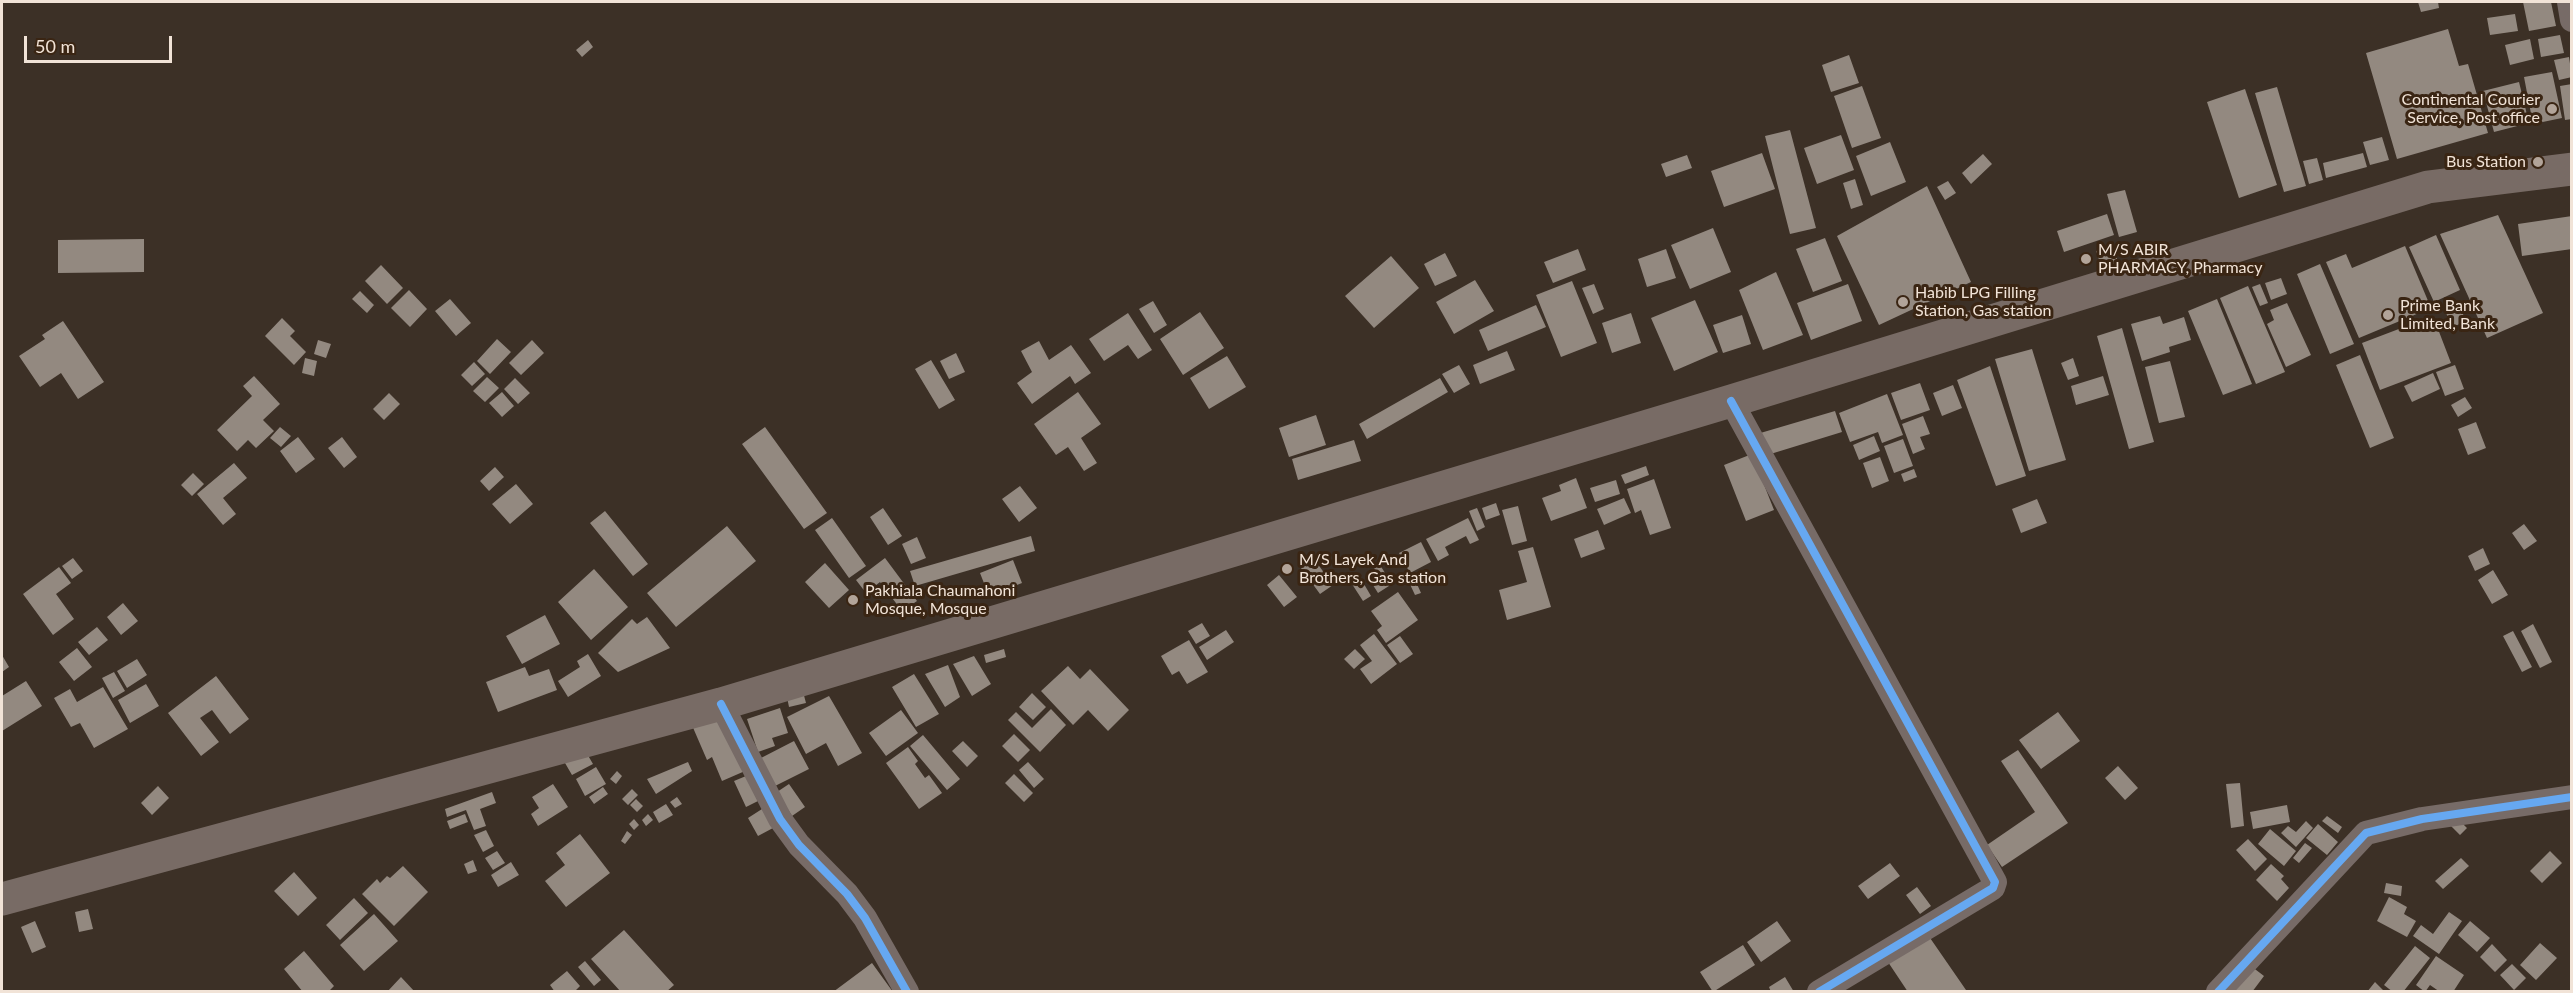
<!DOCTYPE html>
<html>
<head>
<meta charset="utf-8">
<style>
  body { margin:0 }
  #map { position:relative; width:2573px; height:993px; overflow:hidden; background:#3c3026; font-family:Lato,sans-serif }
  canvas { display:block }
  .frame { position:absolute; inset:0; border:3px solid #f1e3d7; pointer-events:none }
  .scale { position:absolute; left:24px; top:36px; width:148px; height:27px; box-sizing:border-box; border:3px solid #f1e3d7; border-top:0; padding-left:8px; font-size:18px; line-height:21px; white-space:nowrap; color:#f1e3d7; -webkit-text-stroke:4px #3a2513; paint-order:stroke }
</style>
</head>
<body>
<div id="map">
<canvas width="2573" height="993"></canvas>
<div class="frame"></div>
<div class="scale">50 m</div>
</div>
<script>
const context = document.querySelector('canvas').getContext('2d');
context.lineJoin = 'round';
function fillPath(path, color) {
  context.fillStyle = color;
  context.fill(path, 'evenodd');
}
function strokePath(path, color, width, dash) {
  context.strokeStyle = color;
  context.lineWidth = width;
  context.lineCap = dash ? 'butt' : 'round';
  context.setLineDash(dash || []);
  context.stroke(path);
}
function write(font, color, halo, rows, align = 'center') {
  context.font = font + ' Lato,sans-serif';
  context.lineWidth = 6;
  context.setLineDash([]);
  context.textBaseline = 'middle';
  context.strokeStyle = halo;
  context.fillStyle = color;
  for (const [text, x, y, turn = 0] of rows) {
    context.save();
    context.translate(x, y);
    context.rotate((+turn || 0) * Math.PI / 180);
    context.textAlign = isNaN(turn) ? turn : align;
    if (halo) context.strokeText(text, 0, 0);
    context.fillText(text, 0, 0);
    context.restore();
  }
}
fillPath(new Path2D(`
  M2418,2H2438L2439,8L2421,12Z
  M2523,2H2551L2556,26L2529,31Z
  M2515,14L2518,31L2490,35L2487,18Z
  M2448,29L2459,66L2468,64L2488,133L2397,159L2366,53Z
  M2560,35L2564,53L2541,57L2538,39Z
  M2530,39L2534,59L2510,65L2505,45Z
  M588,40L593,47L582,57L576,50Z
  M1849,55L1859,83L1831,92L1822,65Z
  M2569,57L2572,77L2559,80L2554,60Z
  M2552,72L2562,118L2533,124L2524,77Z
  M2519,82L2529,123L2494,132L2483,91Z
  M2572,84V119L2565,120L2560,86Z
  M1862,86L1881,138L1852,148L1834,96Z
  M2277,87L2306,186L2284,192L2255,93Z
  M2245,89L2277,185L2239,198L2207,102Z
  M1790,130L1816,228L1790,234L1765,136Z
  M1841,135L1854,170L1817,184L1804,148Z
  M2382,137L2389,160L2370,165L2363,142Z
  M1890,142L1906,182L1871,196L1856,156Z
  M1762,153L1775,189L1724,207L1711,171Z
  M2363,153L2367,167L2326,178L2323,163Z
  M1983,154L1992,164L1971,184L1962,173Z
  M1687,155L1692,168L1666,177L1661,164Z
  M2317,158L2323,180L2309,184L2303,161Z
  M1855,179L1863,205L1851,209L1843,183Z
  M1948,181L1956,193L1945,200L1937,187Z
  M1927,186L1971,282L1879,325L1837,236Z
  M2125,190L2137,232L2119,237L2107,194Z
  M2107,214L2114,235L2064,252L2057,231Z
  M2498,215L2543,313L2487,338L2440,234Z
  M2572,216V249L2522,256L2518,224Z
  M1713,228L1731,272L1690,289L1671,245Z
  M2436,235L2460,290L2434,302L2409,247Z
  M1825,238L1842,281L1813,292L1796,249Z
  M144,239V272L58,273V240Z
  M2113,246L2120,268L2104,274L2096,251Z
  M2405,246L2431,308L2359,338L2326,262L2346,254L2352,268Z
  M1578,249L1586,270L1553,283L1544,262Z
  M1666,249L1676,278L1647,287L1638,259Z
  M1445,253L1457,276L1435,286L1424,264Z
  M1391,256L1419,288L1374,328L1345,296Z
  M2320,264L2354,344L2330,354L2297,274Z
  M381,265L403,288L387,304L365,281Z
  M1776,272L1803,335L1763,350L1739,290Z
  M2281,278L2287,294L2271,300L2265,283Z
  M1475,280L1494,311L1454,334L1436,302Z
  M1572,281L1597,343L1561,357L1536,295Z
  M1594,284L1604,309L1593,314L1582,288Z
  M1848,284L1862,321L1811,340L1797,303Z
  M2260,284L2268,303L2260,306L2252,287Z
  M2248,286L2285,372L2256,384L2220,298Z
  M409,290L427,309L410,327L391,308Z
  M360,291L374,305L367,313L352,299Z
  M450,299L471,323L456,336L435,311Z
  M2217,299L2252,384L2223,395L2188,311Z
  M1695,300L1718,352L1674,371L1651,318Z
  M1153,301L1167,325L1154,333L1139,309Z
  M2287,303L2311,355L2286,367L2267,324L2274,320L2270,310Z
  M1536,305L1546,327L1488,351L1479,330Z
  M2460,307L2466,321L2453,327L2446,313Z
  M1200,312L1224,348L1183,375L1160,339Z
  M1128,313L1152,350L1138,359L1128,345L1104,361L1089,339Z
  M1631,313L1641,343L1612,353L1602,323Z
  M1742,315L1751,344L1723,353L1713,325Z
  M2160,316L2163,324L2184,317L2191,340L2169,347L2170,352L2142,361L2131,324Z
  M2433,316L2451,363L2380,390L2362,343Z
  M282,318L295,331L290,336L306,352L294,365L265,336Z
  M63,321L104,382L78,399L61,373L40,387L19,356L45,339L42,335Z
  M2122,328L2154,442L2129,449L2097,336Z
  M497,339L511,352L490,374L477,361Z
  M318,340L331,344L326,358L314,354Z
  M532,340L544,353L521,375L509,363Z
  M1039,341L1049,360L1071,345L1091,373L1075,384L1070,376L1032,404L1017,383L1032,372L1021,351Z
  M2032,349L2066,460L2029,471L1995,359Z
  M1507,351L1515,370L1480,384L1473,365Z
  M956,353L965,372L949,379L940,361Z
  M2360,355L2394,438L2370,448L2336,365Z
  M1227,356L1246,387L1209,409L1190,378Z
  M305,358L317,361L314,376L302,373Z
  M2073,358L2079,376L2068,380L2061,363Z
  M931,360L955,400L939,409L915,369Z
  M2170,361L2185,417L2159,423L2145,367Z
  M474,362L485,374L472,386L461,375Z
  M1459,365L1470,384L1454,393L1442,374Z
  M2455,365L2464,389L2445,396L2436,372Z
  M1990,366L2026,476L1996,486L1957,380Z
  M2433,373L2440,389L2412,402L2404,386Z
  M254,376L280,404L263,420L274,431L256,448L248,440L237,451L217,430L252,396L243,386Z
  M2103,376L2109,395L2076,405L2071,386Z
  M487,377L499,388L485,402L473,391Z
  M515,378L530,393L518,404L504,389Z
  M1440,378L1448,392L1367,439L1359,424Z
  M1920,383L1930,410L1901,420L1891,393Z
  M1953,385L1962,408L1942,416L1933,393Z
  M502,392L514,406L502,417L489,403Z
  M1078,392L1101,424L1081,438L1097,463L1084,471L1068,447L1056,455L1034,424Z
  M389,393L400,404L384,420L373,409Z
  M1887,394L1903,435L1882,443L1878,432L1850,442L1839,413Z
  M2465,397L2472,408L2458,417L2451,405Z
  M1835,411L1842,432L1764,456L1757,434Z
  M1316,415L1326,445L1289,457L1279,428Z
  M1923,416L1930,434L1920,437L1925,449L1913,454L1902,424Z
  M2476,422L2486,448L2468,455L2458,429Z
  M280,427L291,436L281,447L270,438Z
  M765,427L827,513L804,529L742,444Z
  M1874,436L1880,451L1859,460L1853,445Z
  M298,437L315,459L296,473L280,451Z
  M342,437L357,457L344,468L328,448Z
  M1903,439L1913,466L1894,473L1884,446Z
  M1354,440L1361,461L1298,480L1292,459Z
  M1752,454L1774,510L1746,521L1724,465Z
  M1880,457L1889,481L1872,488L1863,463Z
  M234,463L247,478L223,498L236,514L223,525L197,494Z
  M1646,466L1649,475L1625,484L1621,475Z
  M495,467L504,477L489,491L480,481Z
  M1914,469L1917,477L1904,482L1901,474Z
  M193,473L204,484L192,496L181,485Z
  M1576,478L1587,508L1551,521L1542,498L1561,491L1559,485Z
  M1654,479L1671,528L1650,535L1641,510L1635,513L1627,489Z
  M1616,480L1620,494L1595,502L1590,488Z
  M516,484L533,504L510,524L492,504Z
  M1020,486L1037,508L1019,522L1002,499Z
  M1624,498L1631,513L1604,525L1597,509Z
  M2037,499L2047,523L2021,533L2012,509Z
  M1496,503L1500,515L1486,520L1482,508Z
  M1518,506L1527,541L1512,545L1502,510Z
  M883,508L902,536L888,545L870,517Z
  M1477,508L1485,527L1477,531L1469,511Z
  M605,511L648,564L633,576L590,523Z
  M832,518L866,566L849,578L815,530Z
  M1468,518L1479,540L1470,544L1466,536L1445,547L1449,555L1438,561L1426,539Z
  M2524,524L2537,541L2524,550L2512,533Z
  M727,526L756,561L676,627L647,593Z
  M1598,530L1605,549L1581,558L1574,539Z
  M1031,536L1035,551L915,586L910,571Z
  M917,537L926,558L911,564L902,544Z
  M1421,542L1431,562L1410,573L1399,553Z
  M1533,547L1551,607L1507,620L1499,590L1527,582L1518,551Z
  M2483,548L2490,564L2475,571L2468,556Z
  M73,558L83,571L72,579L62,566Z
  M885,558L917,601L902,611L880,582L866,593L856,580Z
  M1314,559L1333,585L1320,594L1301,568Z
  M1013,560L1022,583L989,596L980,573Z
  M825,563L849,590L829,608L805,582Z
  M1380,565L1392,584L1378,593L1366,574Z
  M59,567L71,583L56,594L74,619L53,635L23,594Z
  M594,569L628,607L591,640L558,602Z
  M2493,570L2508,595L2492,604L2478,580Z
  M1279,575L1297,597L1284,607L1267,585Z
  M1413,575L1421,593L1415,595L1407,578Z
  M1361,579L1371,596L1363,601L1352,584Z
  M1398,592L1418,620L1386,643L1377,630L1382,626L1371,611Z
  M123,603L138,621L121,635L107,617Z
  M545,615L560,644L522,664L506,636Z
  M647,617L670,648L618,672L598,653L632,619L637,624Z
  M1202,623L1210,636L1196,644L1188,631Z
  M2533,624L2552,662L2540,668L2521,631Z
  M97,627L108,640L89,655L78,642Z
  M1226,630L1234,642L1207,660L1199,647Z
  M2513,631L2532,667L2522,672L2503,636Z
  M1374,634L1397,664L1371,684L1360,669L1372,661L1360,645Z
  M1400,636L1413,654L1400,663L1387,645Z
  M1189,640L1208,672L1187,684L1179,671L1172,675L1161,656Z
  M77,648L92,667L74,681L59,662Z
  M1004,649L1006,657L986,663L984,655Z
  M1355,649L1365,659L1354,669L1344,659Z
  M588,654L601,676L568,697L558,681L580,667L577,661Z
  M2,655L9,667L2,672Z
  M974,656L991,684L972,696L953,664Z
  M137,659L147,675L127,688L117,671Z
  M948,665L960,697L945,707L925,674Z
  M1068,666L1080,679L1090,669L1129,710L1108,731L1088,710L1073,725L1041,691Z
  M525,667L529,676L549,669L557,690L498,712L486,682Z
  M114,672L125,691L113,698L102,678Z
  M914,674L939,714L916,727L892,687Z
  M216,676L249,719L230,734L212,710L200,718L219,742L201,756L168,713Z
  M26,681L42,706L2,731V696Z
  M146,684L159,706L130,723L118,700Z
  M103,687L128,729L94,748L80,723L71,727L54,698L70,689L77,702Z
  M802,688L806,703L789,707L786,692Z
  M1032,693L1046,707L1033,720L1019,707Z
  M829,696L862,753L838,766L826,743L806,754L787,717Z
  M780,708L788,733L772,738L775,746L758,752L747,719Z
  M1051,709L1066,725L1040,752L1008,720L1016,712L1032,728Z
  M901,710L918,733L886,756L869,733Z
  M719,711L745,771L722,781L712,757L707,760L691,723Z
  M2058,712L2080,741L2041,769L2019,740Z
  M1014,734L1030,750L1018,762L1002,746Z
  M923,735L960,779L947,790L910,746Z
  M794,741L809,769L775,786L761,758Z
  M963,741L978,756L967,767L952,751Z
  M908,747L918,761L915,764L925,778L929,775L942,793L919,809L886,763Z
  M2018,750L2068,823L2002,867L1987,845L2035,812L2001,761Z
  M586,752L593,764L572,775L565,763Z
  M688,762L692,771L656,794L647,779Z
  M1028,762L1044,779L1034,788L1019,770Z
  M2118,766L2138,788L2125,800L2105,778Z
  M596,767L606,784L585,796L576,779Z
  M617,771L622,776L616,784L610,779Z
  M1014,774L1033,793L1024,802L1005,783Z
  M746,776L758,801L746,807L734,781Z
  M2240,783L2244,826L2231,828L2226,784Z
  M553,784L568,807L538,826L531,814L539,808L532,797Z
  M789,784L805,807L792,816L777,792Z
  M158,786L169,798L152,815L141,803Z
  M603,787L608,794L594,804L589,797Z
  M632,789L638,795L628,805L622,799Z
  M492,792L496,803L480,809L486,826L474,830L466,810L447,817L445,809Z
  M677,797L682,804L675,808L670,802Z
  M636,799L643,806L637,812L630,805Z
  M666,804L673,815L659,823L653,812Z
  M2287,805L2290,822L2253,829L2250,812Z
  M762,809L773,828L758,836L748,818Z
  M465,814L468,822L450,829L447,821Z
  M648,814L653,820L646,826L642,820Z
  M2454,815L2467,828L2460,835L2447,822Z
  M2327,816L2342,827L2338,833L2322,821Z
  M634,819L639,825L634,830L629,824Z
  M2306,821L2313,828L2296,847L2281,833L2288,826L2296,832Z
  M2318,824L2338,842L2327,855L2306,838Z
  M2270,829L2296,851L2284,866L2258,844Z
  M486,830L494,846L483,852L474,835Z
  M627,831L632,835L625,844L621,841Z
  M580,834L610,873L566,907L545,881L565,865L556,853Z
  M2248,839L2267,859L2255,871L2236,850Z
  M2305,843L2312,848L2299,863L2293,858Z
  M497,851L505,863L493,870L485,858Z
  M2550,851L2562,863L2542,883L2530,871Z
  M2461,858L2469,866L2443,889L2435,881Z
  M473,860L477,871L468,874L464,864Z
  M511,862L519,875L498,887L491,875Z
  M1890,863L1900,876L1868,899L1858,886Z
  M2271,864L2284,876L2281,879L2289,888L2277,901L2256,880Z
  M403,866L428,892L394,926L362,894L377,879L380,883L387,876L390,878Z
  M294,872L317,898L298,916L274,891Z
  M2386,883L2402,886L2401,896L2384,893Z
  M1917,887L1931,906L1920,914L1906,895Z
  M2389,897L2407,907L2404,914L2416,921L2407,937L2377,921Z
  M354,898L368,913L340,940L326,925Z
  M88,909L93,929L79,932L75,912Z
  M2449,912L2462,921L2439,954L2413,936L2421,925L2433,934Z
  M374,914L398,941L364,971L340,945Z
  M35,921L46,947L32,953L21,927Z
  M1777,921L1791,941L1761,962L1747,942Z
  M2470,921L2490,938L2477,952L2458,935Z
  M624,930L674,985L666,992H621L591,959Z
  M1928,935L1966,990L1964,992H1908L1888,962Z
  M2540,943L2557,958L2536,980L2520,965Z
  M2492,944L2507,960L2495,972L2480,957Z
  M1743,945L1755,965L1713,992L1700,972Z
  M2415,946L2430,958L2403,992H2393L2384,985Z
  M304,951L334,986L328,992H303L284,969Z
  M2436,956L2464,975L2453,992H2440L2430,985L2425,992L2416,985Z
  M585,961L601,980L594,986L578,967Z
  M872,963L893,992H833Z
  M2247,963L2264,976L2252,992H2225Z
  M2512,964L2526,978L2514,990L2500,975Z
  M567,971L580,986L574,992H555L550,985Z
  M401,977L415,992H387Z
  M1785,977L1794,992H1771L1769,987Z
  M2375,982L2385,992H2367Z`), '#938980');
strokePath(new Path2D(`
  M2569,2L2572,20
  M1731,401L1995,882L1993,888L1819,992
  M721,704L780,819L799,845L847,894L865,918L907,992
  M2218,992L2366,833L2422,819L2572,797`), '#776b67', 24);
strokePath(new Path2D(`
  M2,899L721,704L1731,401L2428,187L2572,169`), '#786b65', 33);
strokePath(new Path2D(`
  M1731,401L1995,882L1993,888L1819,992
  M721,704L780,819L799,845L847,894L865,918L907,992
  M2218,992L2366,833L2422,819L2572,797`), '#66a8f1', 8);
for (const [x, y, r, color] of [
  [2552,109,6,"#b2a499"],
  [2538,162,6,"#b2a499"],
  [2086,259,6,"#b2a499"],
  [1903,302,6,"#b2a499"],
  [2388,315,6,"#b2a499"],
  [1287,569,6,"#b2a499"],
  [853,600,6,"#b2a499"]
]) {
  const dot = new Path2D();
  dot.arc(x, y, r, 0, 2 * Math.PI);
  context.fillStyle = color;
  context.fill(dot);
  strokePath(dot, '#3a2513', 2);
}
write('16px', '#f1e3d7', '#3a2513', [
  ["Continental Courier",2540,100,"right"],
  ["Service, Post office",2540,118,"right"],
  ["Bus Station",2526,162,"right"],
  ["M/S ABIR",2098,250],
  ["PHARMACY, Pharmacy",2098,268],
  ["Habib LPG Filling",1915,293],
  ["Station, Gas station",1915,311],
  ["Prime Bank",2400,306],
  ["Limited, Bank",2400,324],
  ["M/S Layek And",1299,560],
  ["Brothers, Gas station",1299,578],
  ["Pakhiala Chaumahoni",865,591],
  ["Mosque, Mosque",865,609]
], 'left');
</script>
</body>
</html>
